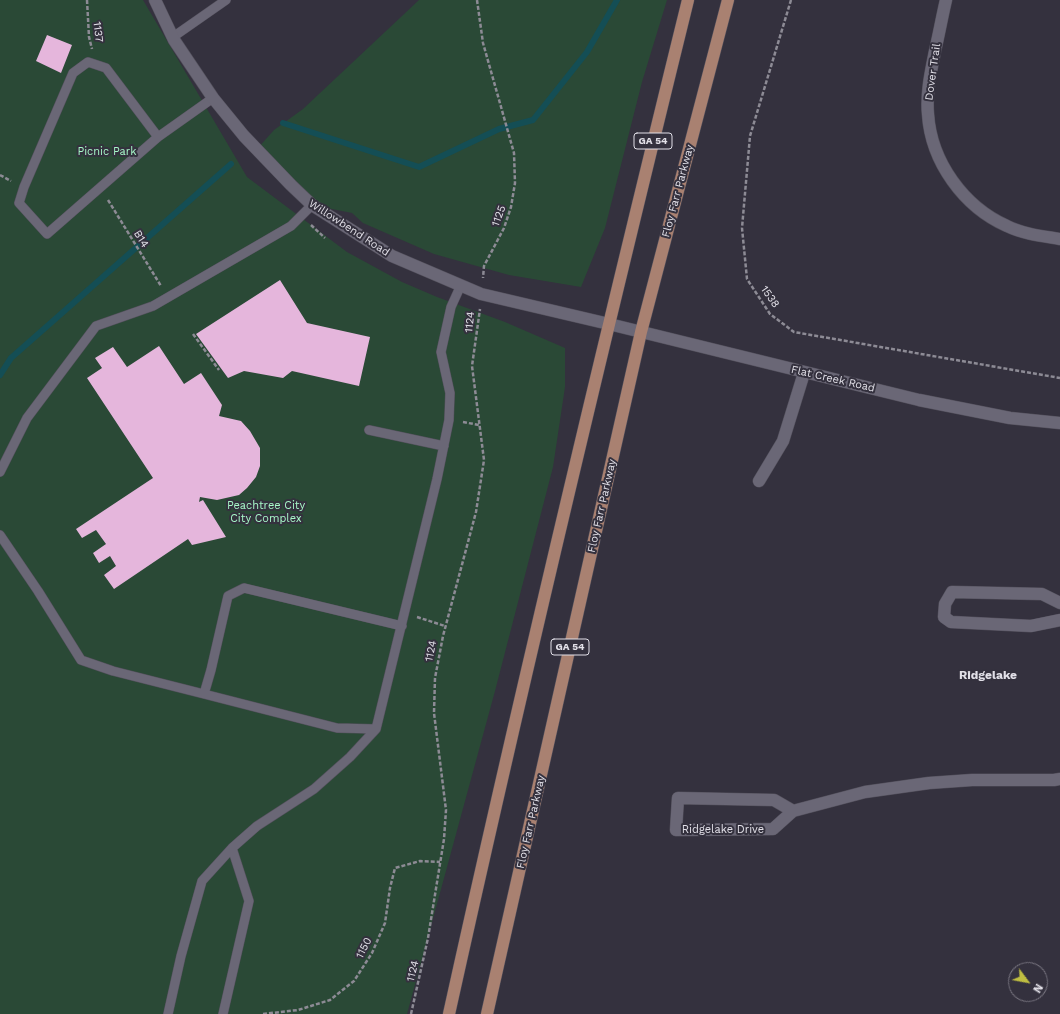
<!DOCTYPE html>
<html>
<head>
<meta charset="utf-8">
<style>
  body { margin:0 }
  #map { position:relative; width:1060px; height:1014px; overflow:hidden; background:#34313e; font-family:"Work Sans",sans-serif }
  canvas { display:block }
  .north { position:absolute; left:1008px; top:962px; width:40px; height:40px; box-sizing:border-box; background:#34313e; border:1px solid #7a7782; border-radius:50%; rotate:122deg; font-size:11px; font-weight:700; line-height:16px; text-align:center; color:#e2e0e8 }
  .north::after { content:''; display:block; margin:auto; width:14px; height:18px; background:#bfbe41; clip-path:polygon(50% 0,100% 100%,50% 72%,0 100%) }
</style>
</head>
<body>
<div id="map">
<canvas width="1060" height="1014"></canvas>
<div class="north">N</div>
</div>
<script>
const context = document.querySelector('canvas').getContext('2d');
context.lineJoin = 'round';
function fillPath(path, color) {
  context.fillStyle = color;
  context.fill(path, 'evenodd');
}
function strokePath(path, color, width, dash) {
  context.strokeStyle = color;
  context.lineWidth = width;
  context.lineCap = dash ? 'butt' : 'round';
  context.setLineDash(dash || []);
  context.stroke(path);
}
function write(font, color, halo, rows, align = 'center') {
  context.font = font + ' "Work Sans",sans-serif';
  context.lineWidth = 4;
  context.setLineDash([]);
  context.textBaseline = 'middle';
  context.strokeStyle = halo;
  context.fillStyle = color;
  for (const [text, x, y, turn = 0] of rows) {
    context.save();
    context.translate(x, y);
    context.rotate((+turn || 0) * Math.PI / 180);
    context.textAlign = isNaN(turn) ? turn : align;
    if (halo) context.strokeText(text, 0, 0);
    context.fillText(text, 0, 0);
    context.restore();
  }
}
fillPath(new Path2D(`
  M0,0H143L247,177L347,252L402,282L437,297L505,322L565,348V387L553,467L495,691L407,1014H0Z
  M419,0H667L642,82L605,228L581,287L509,275L434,254L363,223L352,213L312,205L257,149L274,130L303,109Z`), '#2a4936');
strokePath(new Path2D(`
  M283,123L419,167L499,129L533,120L587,52L617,0
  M0,375L11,358L231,164`), '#144e55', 6);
fillPath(new Path2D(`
  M47,35L72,45L61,73L36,61Z
  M280,280L307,323L370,337L359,386L292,371L283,378L244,371L228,378L196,334Z
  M159,346L184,384L201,373L222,405L219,416L241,421L250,431L260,448V466L256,477L247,488L239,495L217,500L200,497L199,502L203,500L226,537L192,545L188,539L114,589L104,575L116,566L110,556L99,563L93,553L106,544L96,530L82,538L76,529L153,478L87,378L102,368L95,358L113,347L127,367Z`), '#e5b6dc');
const lane = new Path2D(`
  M173,37L226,0
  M158,137L106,68L88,62L73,73L24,187L19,203L47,234L158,137L213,98
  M369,430L444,446
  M0,472L27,418L96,326L153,306L291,226L312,205
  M0,535L38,591L81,660L113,671L204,694
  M376,729L337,728L204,694L211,670L228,596L244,588L402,626
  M168,1014L181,956L202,881L232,848L257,826L314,789L350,757L376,729L437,479L449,420L450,393L441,352L451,307L461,285
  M223,1014L249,901L232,848`);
const street = new Path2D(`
  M155,0L174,40L213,98L244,136L291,185L312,205L392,256L481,294L609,324
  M946,0C942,17 939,34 935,51C931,71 926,93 928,114C931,162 964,207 1007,226C1023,234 1042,236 1060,239
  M759,481L783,441L804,373
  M1060,603L1042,594L952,592L945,604L944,617L951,622L1031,626L1060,620
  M793,811L774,800L678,798L676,830L773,829L793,811L865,792L929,783L972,780H1054L1060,779`);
const secondary = new Path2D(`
  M609,324L919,400L1010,418L1060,423`);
const primary = new Path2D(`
  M449,1014C524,675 605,337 688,0
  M487,1014L641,332L728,0`);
strokePath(lane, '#53505c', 10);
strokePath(street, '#53505c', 13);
strokePath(secondary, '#53505c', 13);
strokePath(primary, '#53505c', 13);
strokePath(new Path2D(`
  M87,0L89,37L92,49
  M477,0L483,43L514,153L515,183L511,207L504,228L484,266L483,278
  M791,0L750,136L742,228L747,279L770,314L794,332L1060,378
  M0,175L11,181
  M108,200L161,286
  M311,225L325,238
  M193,334L219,370
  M463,422L479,425
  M417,617L445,626
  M263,1014L298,1010L330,1000L354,981L372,953L385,923L390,888L395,868L420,861L440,862
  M411,1014L428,938L444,839L446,810L434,713L435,678L443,636L476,512L484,460L472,366L480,309`), '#8d8b95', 2.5, [4, 2]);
strokePath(lane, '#6a6776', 9);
strokePath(street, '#6a6776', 12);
strokePath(secondary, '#6a6776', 12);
strokePath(primary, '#a98171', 12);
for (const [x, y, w] of [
  [653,141,38],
  [570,647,38]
]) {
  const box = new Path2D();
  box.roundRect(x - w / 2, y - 8, w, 16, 3);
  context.fillStyle = '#34313e';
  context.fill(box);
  strokePath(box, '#e2e0e8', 1);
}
write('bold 10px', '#e2e0e8', null, [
  ["GA 54",653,141],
  ["GA 54",570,647]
]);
write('11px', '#e2e0e8', '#34313e', [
  ["1137",98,32,83],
  ["Dover Trail",933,72,-82],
  ["Floy Farr Parkway",678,191,-75],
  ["1125",499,216,-70],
  ["Willowbend Road",349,228,33],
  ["B14",141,239,58],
  ["1538",770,297,55],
  ["1124",470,322,-84],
  ["Flat Creek Road",833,379,13],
  ["Floy Farr Parkway",602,506,-77],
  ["1124",431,651,-79],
  ["Floy Farr Parkway",531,822,-77],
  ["Ridgelake Drive",723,830],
  ["1150",364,948,-63],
  ["1124",413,971,-76]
]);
write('11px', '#a7f8c8', '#34313e', [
  ["Picnic Park",107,152],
  ["Peachtree City",266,506],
  ["City Complex",266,519]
]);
write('bold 12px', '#e2e0e8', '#34313e', [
  ["Ridgelake",988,675]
]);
</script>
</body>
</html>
